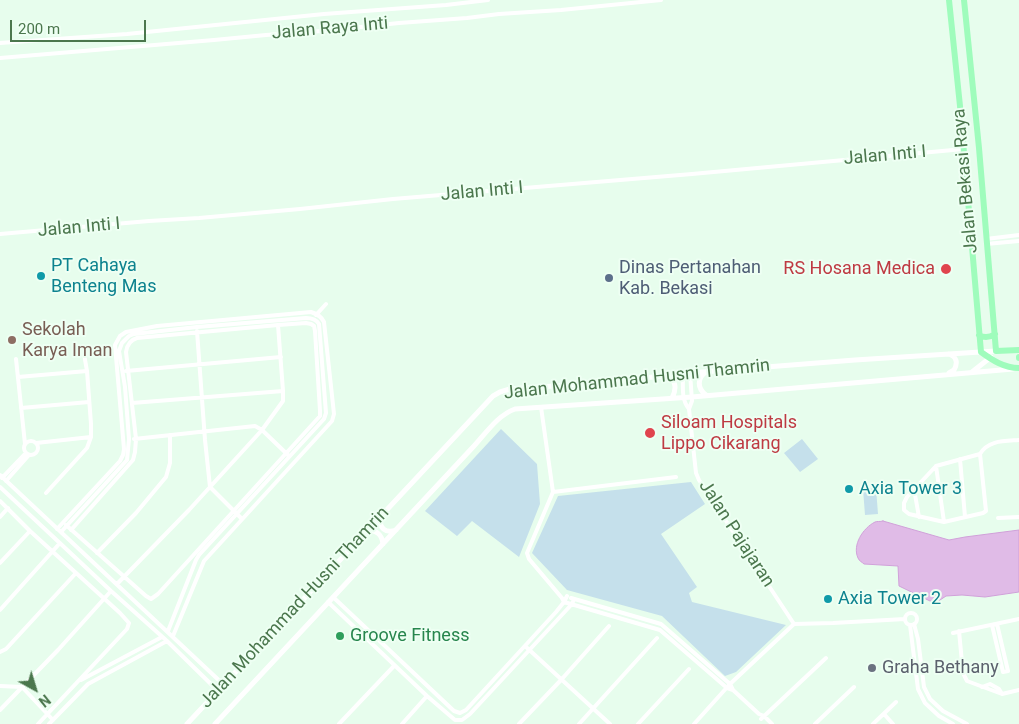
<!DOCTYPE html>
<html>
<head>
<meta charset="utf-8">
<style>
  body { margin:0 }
  #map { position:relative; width:1019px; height:724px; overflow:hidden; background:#e7fded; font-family:Roboto,sans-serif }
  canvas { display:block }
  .north { position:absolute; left:10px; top:664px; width:50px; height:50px; -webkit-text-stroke:4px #eefff3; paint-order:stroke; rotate:141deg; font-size:14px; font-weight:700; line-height:20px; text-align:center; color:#4b774d }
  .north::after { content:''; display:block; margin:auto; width:18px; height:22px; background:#4b774d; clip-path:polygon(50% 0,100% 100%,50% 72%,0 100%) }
  .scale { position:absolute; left:10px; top:20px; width:136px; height:22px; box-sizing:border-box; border:2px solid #4b774d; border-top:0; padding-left:6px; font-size:15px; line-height:18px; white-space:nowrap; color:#4b774d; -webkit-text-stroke:4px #eefff3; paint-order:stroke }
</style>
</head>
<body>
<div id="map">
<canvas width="1019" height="724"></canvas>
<div class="north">N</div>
<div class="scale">200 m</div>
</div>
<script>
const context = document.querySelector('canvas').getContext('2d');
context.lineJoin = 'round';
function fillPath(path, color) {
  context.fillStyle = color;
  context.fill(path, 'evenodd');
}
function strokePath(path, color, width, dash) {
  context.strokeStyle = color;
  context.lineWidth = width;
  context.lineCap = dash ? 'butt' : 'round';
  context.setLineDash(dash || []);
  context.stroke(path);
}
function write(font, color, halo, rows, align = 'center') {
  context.font = font + ' Roboto,sans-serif';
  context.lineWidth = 4;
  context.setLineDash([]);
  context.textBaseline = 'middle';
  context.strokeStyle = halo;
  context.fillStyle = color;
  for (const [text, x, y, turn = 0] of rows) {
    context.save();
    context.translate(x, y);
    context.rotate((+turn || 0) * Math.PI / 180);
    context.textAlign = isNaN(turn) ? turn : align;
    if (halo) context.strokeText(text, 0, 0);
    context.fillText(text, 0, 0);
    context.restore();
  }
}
fillPath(new Path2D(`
  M501,429L537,464L540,504L519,557L472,521L457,536L425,511Z
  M802,439L818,459L800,472L784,453Z
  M691,482L705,504L661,534L697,587L689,593L692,602L786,625L736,672L725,676L662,616L567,590L532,553L558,496Z
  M876,488L878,514L865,515L863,489Z`), '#c5e0eb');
const water = new Path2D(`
  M883,521L949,540L965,537L1019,530V592L985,597L962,595L946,596L937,602L930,601L899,586L898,566L864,564C862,562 859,561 858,558C852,545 863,528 875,522C877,521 880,522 883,521Z`);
fillPath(water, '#e0bbe7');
strokePath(water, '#d0a1d9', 1);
strokePath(new Path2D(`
  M0,43L127,34L324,14L446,5L488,0
  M0,58L214,40L266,35L322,31L399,23L467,18L499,14L561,10L661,0
  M0,234L149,221L199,218L300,209L393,199L692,174L964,149
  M986,239L1019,235
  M986,244L1019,241
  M316,315L326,304
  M197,331L205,440L210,487L242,519
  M16,359L25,444
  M126,371L281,357
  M690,373L692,401L689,409L696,473L699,480L794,624
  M683,374C683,385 681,400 689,409
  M18,377L87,371
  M132,403L283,391
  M541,407L553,492
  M21,408L89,402
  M134,439L255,426L262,430L288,455
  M24 448a7 7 0 1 1 14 0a7 7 0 1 1-14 0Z
  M36,443L91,437
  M980,454L986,511L983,513L944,522L909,514L904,510V503L907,497L936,466L980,454C988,440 1005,441 1019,440
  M960,459L965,517
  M936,466L944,522
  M0,475L224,685
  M2,478L26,453
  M6,481L29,455
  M0,487L111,591L167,641L218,691
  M914,489L919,517
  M553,492L527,553L529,559L562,598L564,602L660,630L727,688L733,690
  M553,492L676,477
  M46,493L87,448L91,437V424L87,371L84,354
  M0,501L30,531L120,613L129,623L127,629L38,724
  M0,517L8,508
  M998,518L1019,517
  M66,525L146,596L151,599L158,594L320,416V411L315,331L314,326L311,324
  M57,529L120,461L123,455L124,449L115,345L120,336L126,332L157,326L311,312C317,314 321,316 324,322L334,414L332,421L204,561L173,636
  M71,530L133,460L135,452L136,439L126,352C127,345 130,340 137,338L278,325L306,323L311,324
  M61,532L127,460L129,439L125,387L119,351L122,343L129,336L134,334L197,327L306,318C312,318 316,319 319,324L326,413L324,419L199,555L196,560L168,631
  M97,553L136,513L166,477L170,463V435
  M0,563L30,531
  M117,584L189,510L262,430L283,401V391L278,325
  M333,597L454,711L460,713L466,710L556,612L564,602L567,596
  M571,598L661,624L730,684L733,690L759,714L764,716L772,724
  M328,602L427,696L455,720H462L470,714L572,604L574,599
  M0,610L60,543
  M905 619a6 6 0 1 1 12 0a6 6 0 1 1-12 0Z
  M914,624L918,639L924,687L930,699L943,711L967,724
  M910,625L918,689L925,703L939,716L953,724
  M992,625L1003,672L1008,671L997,624
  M959,631L963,673L967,681L1002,694L1019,690
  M953,633L1019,619
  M525,646L610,724
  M0,652L6,649L76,573
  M81,680L162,637
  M0,686L22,687L53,720
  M982,687L990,684L999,689L1002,694
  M0,710L58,650L111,591
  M884,714L893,724
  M761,719L826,658
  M49,724L88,684L167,641
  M339,724L394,666
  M402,724L427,696
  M519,724L561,680L609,626
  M579,724L657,638
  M638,724L689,669
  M694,724L730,684L794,624L833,623L905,619
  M815,724L854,687
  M873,724L896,702`), '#fff', 4);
strokePath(new Path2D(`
  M972,372L991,357
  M949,373L954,370C958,363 957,357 949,354
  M667,375C676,380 677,389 672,398
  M706,395C697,388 697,378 706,372
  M381,517C378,528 386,534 396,530
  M368,531C377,530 382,535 383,544
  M187,724L493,396L500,392L510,389L597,383L690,373L855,360L996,351
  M215,724L474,446C486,433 498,415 515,409L692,397L1013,369`), '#fff', 5);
strokePath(new Path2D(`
  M949,0L960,106L981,352C992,360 1004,368 1019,368
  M964,0L979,148L996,351L1019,350
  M979,335C984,338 989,338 995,334
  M1019,357V358`), '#9ffcbc', 6);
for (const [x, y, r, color] of [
  [946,269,6,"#e0444e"],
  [41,276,5,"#0f9aa8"],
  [609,278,5,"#5c6f8a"],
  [12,340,5,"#8d6e63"],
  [650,433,6,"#e0444e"],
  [849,489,5,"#0f9aa8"],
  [828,599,5,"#0f9aa8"],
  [340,636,5,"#2e9e5b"],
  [872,668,5,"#6b7280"]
]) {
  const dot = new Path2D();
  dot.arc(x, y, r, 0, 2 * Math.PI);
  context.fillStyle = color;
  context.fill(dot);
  strokePath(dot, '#eefff3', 2);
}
write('18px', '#4b774d', '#eefff3', [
  ["Jalan Raya Inti",330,29,-5],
  ["Jalan Inti I",885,156,-5],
  ["Jalan Bekasi Raya",966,181,-95],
  ["Jalan Inti I",482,192,-5],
  ["Jalan Inti I",79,228,-5],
  ["Jalan Mohammad Husni Thamrin",637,380,-6],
  ["Jalan Pajajaran",736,534,57],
  ["Jalan Mohammad Husni Thamrin",295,608,-47]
]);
write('18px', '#0d838f', '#eefff3', [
  ["PT Cahaya",51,266],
  ["Benteng Mas",51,287],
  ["Axia Tower 3",859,489],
  ["Axia Tower 2",838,599]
], 'left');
write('18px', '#4e5e75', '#eefff3', [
  ["Dinas Pertanahan",619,268],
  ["Kab. Bekasi",619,289]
], 'left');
write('18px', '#be3a42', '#eefff3', [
  ["RS Hosana Medica",935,269],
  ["Siloam Hospitals",661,423,"left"],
  ["Lippo Cikarang",661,444,"left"]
], 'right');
write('18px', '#785e54', '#eefff3', [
  ["Sekolah",22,330],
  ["Karya Iman",22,351]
], 'left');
write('18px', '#27864d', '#eefff3', [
  ["Groove Fitness",350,636]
], 'left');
write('18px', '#5b616d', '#eefff3', [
  ["Graha Bethany",882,668]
], 'left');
</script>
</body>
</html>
